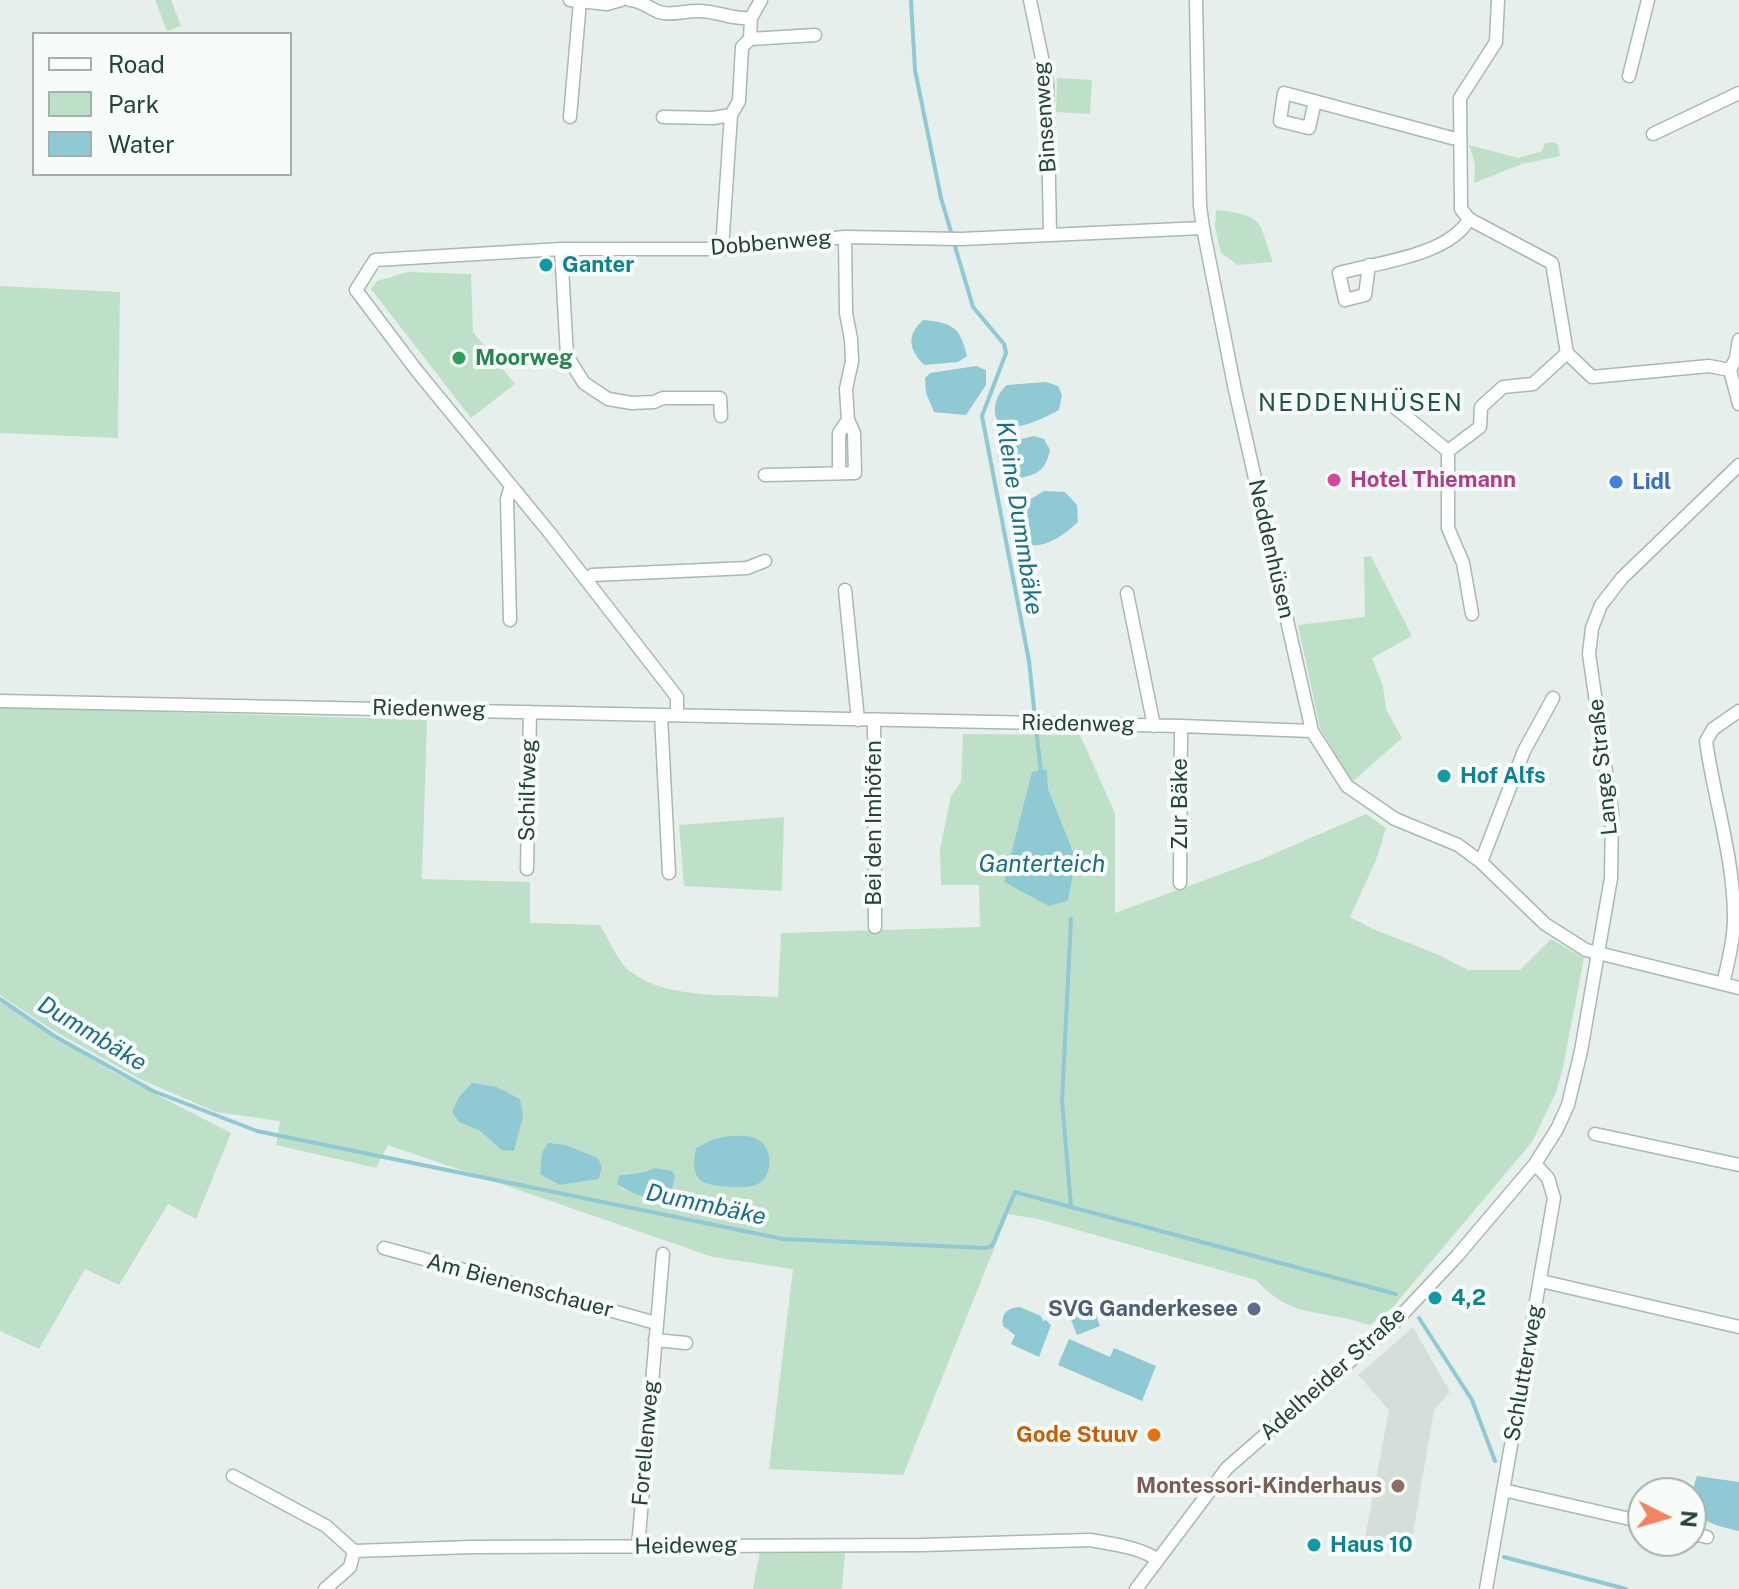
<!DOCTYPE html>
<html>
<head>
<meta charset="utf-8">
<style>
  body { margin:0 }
  #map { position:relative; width:1739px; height:1589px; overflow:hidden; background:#e6efeb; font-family:"Public Sans",sans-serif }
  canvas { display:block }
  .legend { position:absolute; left:32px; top:32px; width:260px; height:144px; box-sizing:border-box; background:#f7fbf9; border:2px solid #a3b1ad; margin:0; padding:10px 14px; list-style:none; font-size:24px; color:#24423a }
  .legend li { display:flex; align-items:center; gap:16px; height:40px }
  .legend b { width:40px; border:2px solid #a3b1ad }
  .north { position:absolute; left:1627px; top:1477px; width:80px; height:80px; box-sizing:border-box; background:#f7fbf9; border:2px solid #a3b1ad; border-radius:50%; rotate:95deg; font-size:22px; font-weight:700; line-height:32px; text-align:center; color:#24423a }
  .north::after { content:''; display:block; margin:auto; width:28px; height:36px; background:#f4845f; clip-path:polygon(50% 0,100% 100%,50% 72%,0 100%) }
</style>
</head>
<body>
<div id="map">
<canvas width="1739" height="1589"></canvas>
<ul class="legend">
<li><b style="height:10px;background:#fff"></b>Road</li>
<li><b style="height:22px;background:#bfe0c8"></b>Park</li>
<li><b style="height:22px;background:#8ec9d4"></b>Water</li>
</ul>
<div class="north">N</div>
</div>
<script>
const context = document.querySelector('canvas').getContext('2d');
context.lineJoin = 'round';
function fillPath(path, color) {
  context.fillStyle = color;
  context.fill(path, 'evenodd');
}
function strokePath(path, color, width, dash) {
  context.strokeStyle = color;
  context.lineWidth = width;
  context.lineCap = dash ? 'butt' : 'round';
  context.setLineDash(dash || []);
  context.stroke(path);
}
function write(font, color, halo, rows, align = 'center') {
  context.font = font + ' "Public Sans",sans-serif';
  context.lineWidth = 8;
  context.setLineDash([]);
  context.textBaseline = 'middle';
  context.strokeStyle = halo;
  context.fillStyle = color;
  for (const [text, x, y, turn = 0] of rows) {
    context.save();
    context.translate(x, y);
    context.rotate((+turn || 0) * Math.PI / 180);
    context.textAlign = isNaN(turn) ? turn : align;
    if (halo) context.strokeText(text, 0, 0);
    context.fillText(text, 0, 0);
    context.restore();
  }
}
fillPath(new Path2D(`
  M1413,1327L1450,1392L1434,1410L1410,1551L1364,1543L1389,1410L1358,1375Z`), '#d4dfda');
fillPath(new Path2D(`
  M155,0H171L181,26L167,31Z
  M1057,78L1092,80L1090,114L1056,112Z
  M1554,142L1558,145L1560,156L1522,164L1474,183L1475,164L1469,145L1518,158L1542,151L1545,143Z
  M1216,210C1264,216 1258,218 1273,262L1238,265L1221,253L1215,227Z
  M408,272L471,274L473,332L515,384L471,418L371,289L377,281Z
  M0,286L120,292L118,438L0,433Z
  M1371,556L1412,636L1372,658L1383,686L1386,709L1402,738L1352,782L1320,728L1298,625L1365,617L1364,557Z
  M0,707L427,720L422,879L530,882V923L600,925C609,939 618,963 631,972C667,1000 733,994 778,997L781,933L980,927L979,885H941L940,849L951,796L961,782L963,734L1080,735L1115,813V913L1262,859L1366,814L1386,828L1376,860L1350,917L1373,929L1437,954L1468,970H1520L1551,939L1584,958L1562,1072L1556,1092L1532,1142L1393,1307L1370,1325C1359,1323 1350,1318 1339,1317C1301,1310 1285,1310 1256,1280L1038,1219L1008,1214L903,1475L769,1469L793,1269L713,1257L388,1145L376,1168L276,1145L280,1121L216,1112L140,1079L51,1029L0,995ZM1047,769L1048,789L1076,859L1068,901L1049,906L1032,772ZM497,1087L520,1099L501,1150L479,1130ZM566,1145L598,1158L602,1167L599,1179L560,1185L547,1176ZM628,1173H645L624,1190L617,1185L620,1176Z
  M784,817L782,891L684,886L679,825Z
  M0,1002L111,1071L231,1133L196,1219L168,1204L119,1285L85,1269L39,1349L0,1331Z
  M760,1551L845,1552L842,1589H753Z`), '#bfe0c8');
fillPath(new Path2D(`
  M923,320C952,323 960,326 967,356L958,362L924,365C909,349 906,336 923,320Z
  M976,366L986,370V385L966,415L934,412L926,393L925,378L930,373Z
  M1046,382L1058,386L1062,395L1059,410C1044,418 999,442 995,413C994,402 999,392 1007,385Z
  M1034,436L1044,439L1050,450C1045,475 1032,476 1008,480L1006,469L998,462L997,445Z
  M1044,491L1065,492L1077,505L1078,522C1059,539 1040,553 1014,541L1010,523L1029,500Z
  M1047,769L1048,789L1076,859L1068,901L1049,906L1004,882L1032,772Z
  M472,1083L497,1087L520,1099L523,1116L514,1151L501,1150L479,1130L459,1122L452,1112L459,1097Z
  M729,1136C739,1136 752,1134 760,1141C773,1150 773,1176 758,1184C751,1188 742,1187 734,1187C703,1185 689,1184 696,1148L714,1139Z
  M548,1143L566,1145L598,1158L602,1167L599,1179L560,1185L540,1174L542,1153Z
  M654,1168L672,1171L675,1176L669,1203L636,1194L617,1185L619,1176C631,1172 643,1175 654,1168Z
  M1091,1302L1100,1326L1077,1335L1068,1312Z
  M1020,1307L1041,1316L1043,1321L1046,1320L1051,1325L1039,1357L1011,1344L1015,1335L1003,1326C1001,1313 1007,1308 1020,1307Z
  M1069,1339L1110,1357L1114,1348L1156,1366L1142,1401L1058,1365Z
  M1697,1476L1739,1482V1531C1704,1523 1682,1516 1697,1476Z`), '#8ec9d4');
strokePath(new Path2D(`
  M911,0L915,70L941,198L952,235
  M954,243L973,307L1004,344L1006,353L982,416L1029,661L1035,718
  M1036,728L1041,773
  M1071,919L1062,1101L1071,1206
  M0,999L56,1037L153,1091L257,1131L783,1239L985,1248L992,1246L1015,1192L1396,1294
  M1419,1318L1472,1400L1495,1461
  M1504,1557L1626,1589`), '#8ec9d4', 4);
const minor = new Path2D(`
  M570,0L607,4L621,0
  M630,0C643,1 648,8 659,12C671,16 684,11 696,11C717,10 730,20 751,18
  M1030,0L1047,82L1050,234
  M1196,0L1200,206L1203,228L1235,390L1312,731L1347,786L1395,819L1458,845L1481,862L1545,924L1586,950L1739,988
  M1498,0L1496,42L1460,98L1461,209L1469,219L1552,263L1567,353L1592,377L1709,366L1730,370
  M750,39L815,35
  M1629,76L1648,0
  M1315,101L1309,128L1280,121L1284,93L1452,138H1459
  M570,117L580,1
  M663,117L713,118L731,115
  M1653,134L1739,93
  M561,249L567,356L584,383L608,399L632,403L654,402L663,398H720L721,416
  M722,249L731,115L739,101L742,47L750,39L751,18L761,0
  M1369,265L1365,295L1345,300L1339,273C1377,263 1450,255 1469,219
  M1739,340L1736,358L1730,370L1739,404
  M1397,409L1448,451L1480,427L1481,407L1503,387L1533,384L1567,353
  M1448,451V528L1463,563L1472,614
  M839,473V433L848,420
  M765,475L855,473L854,433L848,420L846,389L852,361L851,339L846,313L845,237
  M586,580L592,575L747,568L765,561
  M845,590L858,720
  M1127,593L1154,726
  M510,620L507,499L511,486
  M0,701L1181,726L1312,731
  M661,715L669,873
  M677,715V697L549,532L417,371L356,290L375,260L561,249H722L845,237L961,239L1203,228
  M874,720L875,927
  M1481,862L1524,751L1553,698
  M527,869L530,712
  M1180,883L1181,726
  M1723,984C1728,962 1734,940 1734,917C1734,858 1714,799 1706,741L1713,729L1739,711
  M1595,1134L1739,1165
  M384,1248L656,1323
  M1541,1281L1739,1327
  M655,1340L686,1343
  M233,1476L326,1526L354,1551L472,1547L921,1545L1090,1540C1112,1544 1140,1547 1158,1560
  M1503,1490L1643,1522
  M1691,1533L1707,1537
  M638,1547L663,1254
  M325,1589L350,1567L354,1551
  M1136,1589L1227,1468L1396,1321L1457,1256L1535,1164L1557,1129L1568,1105L1581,1051L1611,878L1612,813L1589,654L1592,628L1601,605L1622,578L1739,465
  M1486,1589L1554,1198L1548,1178L1535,1164`);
strokePath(minor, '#a8b8b2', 15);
strokePath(minor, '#fff', 12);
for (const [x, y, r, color] of [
  [546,265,8,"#0f9aa8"],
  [459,358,8,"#2e9e5b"],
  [1334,480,8,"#d1479c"],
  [1616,482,8,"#3f7fe0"],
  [1444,776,8,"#0f9aa8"],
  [1435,1298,8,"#0f9aa8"],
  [1254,1309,8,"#5c6f8a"],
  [1154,1435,8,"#e8710a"],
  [1398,1486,8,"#8d6e63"],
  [1314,1545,8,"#0f9aa8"]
]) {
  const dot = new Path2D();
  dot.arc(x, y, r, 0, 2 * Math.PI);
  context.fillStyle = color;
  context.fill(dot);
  strokePath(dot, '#f7fbf9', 3);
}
write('22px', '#24423a', '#f7fbf9', [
  ["Binsenweg",1045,117,-94],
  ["Dobbenweg",771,243,-5],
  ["Neddenhüsen",1271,549,77],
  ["Riedenweg",429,709,1],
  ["Riedenweg",1078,724,1],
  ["Lange Straße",1603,767,-96],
  ["Schilfweg",528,790,-89],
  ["Zur Bäke",1180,804,-90],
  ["Bei den Imhöfen",874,823,-90],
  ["Am Bienenschauer",520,1286,15],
  ["Schlutterweg",1524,1373,-80],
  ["Adelheider Straße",1333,1374,-42],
  ["Forellenweg",646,1443,-85],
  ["Heideweg",686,1546,-1]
]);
write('bold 22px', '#0d838f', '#f7fbf9', [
  ["Ganter",562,265],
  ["Hof Alfs",1460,776],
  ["4,2",1451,1298],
  ["Haus 10",1330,1545]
], 'left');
write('bold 22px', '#27864d', '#f7fbf9', [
  ["Moorweg",475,358]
], 'left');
write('bold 22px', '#b23c85', '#f7fbf9', [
  ["Hotel Thiemann",1350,480]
], 'left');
write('bold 22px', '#366cbe', '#f7fbf9', [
  ["Lidl",1632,482]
], 'left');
write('bold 22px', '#4e5e75', '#f7fbf9', [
  ["SVG Ganderkesee",1238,1309]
], 'right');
write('bold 22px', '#c56008', '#f7fbf9', [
  ["Gode Stuuv",1138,1435]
], 'right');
write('bold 22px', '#785e54', '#f7fbf9', [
  ["Montessori-Kinderhaus",1382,1486]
], 'right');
context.letterSpacing = '2px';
write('24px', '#1f5548', '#f7fbf9', [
  ["NEDDENHÜSEN",1361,404]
]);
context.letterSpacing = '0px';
write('italic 24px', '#1c6f80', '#f7fbf9', [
  ["Kleine Dummbäke",1019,518,81],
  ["Ganterteich",1042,865],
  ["Dummbäke",92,1034,31],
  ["Dummbäke",706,1205,12]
]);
</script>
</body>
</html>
